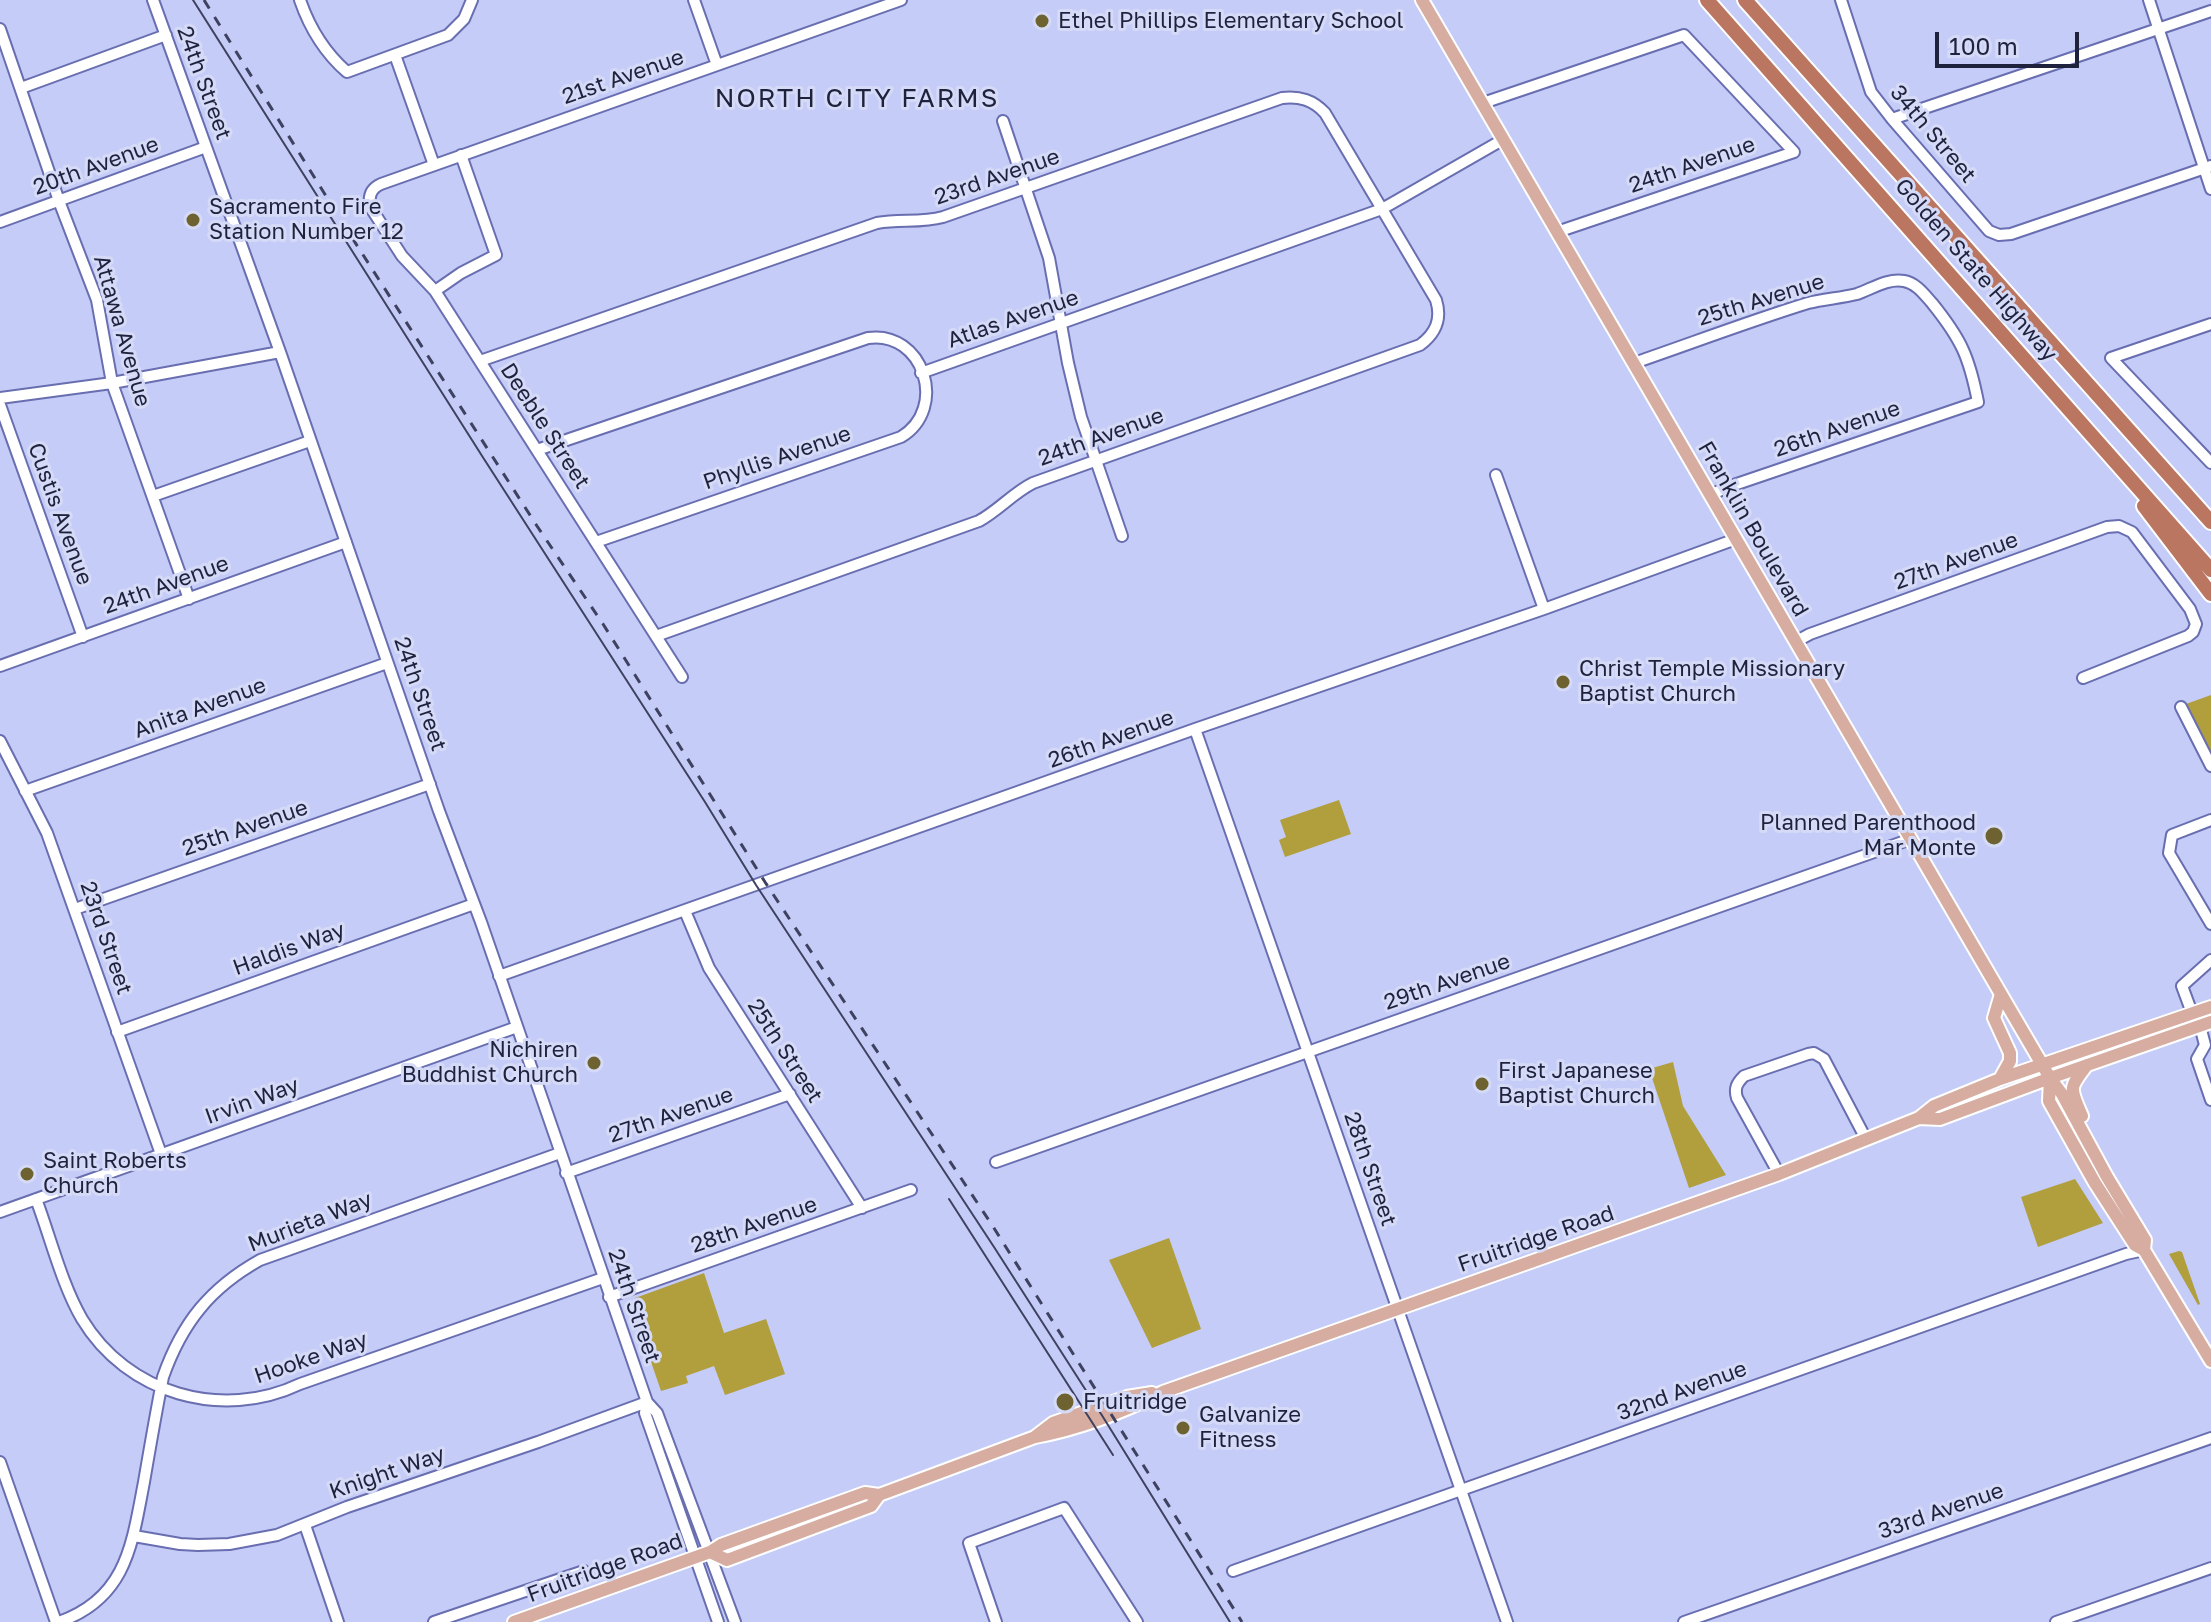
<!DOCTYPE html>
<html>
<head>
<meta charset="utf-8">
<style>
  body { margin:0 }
  #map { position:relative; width:2211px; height:1622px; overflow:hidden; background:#c5ccf7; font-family:"Golos Text",sans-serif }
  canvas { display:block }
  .scale { position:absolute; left:1935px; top:32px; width:144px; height:36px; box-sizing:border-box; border:4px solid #1f223d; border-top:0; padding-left:10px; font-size:24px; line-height:28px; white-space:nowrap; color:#1f223d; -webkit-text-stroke:6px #d5daf7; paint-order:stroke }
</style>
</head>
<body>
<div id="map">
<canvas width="2211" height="1622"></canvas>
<div class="scale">100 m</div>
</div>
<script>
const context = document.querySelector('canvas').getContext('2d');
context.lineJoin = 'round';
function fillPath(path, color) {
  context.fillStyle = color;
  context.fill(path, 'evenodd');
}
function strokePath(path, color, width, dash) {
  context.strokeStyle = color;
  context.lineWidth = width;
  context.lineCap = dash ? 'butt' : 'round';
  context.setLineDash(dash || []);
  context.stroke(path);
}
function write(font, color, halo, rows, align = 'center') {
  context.font = font + ' "Golos Text",sans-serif';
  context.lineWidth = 6;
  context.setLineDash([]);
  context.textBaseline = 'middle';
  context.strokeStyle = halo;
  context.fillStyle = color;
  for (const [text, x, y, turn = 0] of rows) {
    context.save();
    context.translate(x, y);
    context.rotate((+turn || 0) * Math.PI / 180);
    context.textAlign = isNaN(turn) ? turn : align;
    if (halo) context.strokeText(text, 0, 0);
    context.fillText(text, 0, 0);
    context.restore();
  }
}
fillPath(new Path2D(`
  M2211,695V752L2186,704Z
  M1339,800L1351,834L1285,857L1279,840L1286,837L1280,820Z
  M1673,1062L1683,1106L1726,1175L1689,1188L1649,1069Z
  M2075,1179L2103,1223L2038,1247L2021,1197Z
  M1169,1238L1201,1329L1152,1348L1109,1260Z
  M2179,1251L2182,1252L2200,1304L2198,1305L2169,1254Z
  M704,1273L724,1333L766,1319L785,1374L725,1395L714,1366L686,1376L688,1383L661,1391L632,1306L635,1298Z`), '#b19e3c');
const minor = new Path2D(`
  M153,0L280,352L439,811L481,922L647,1402L657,1413L735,1622
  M300,0C310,29 324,52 347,72L448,35L464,19L472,0
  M694,0L717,65
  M1841,0L1871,92L1892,119L1989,231L1999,235L2011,234L2211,166
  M2149,0L2211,189
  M0,29L59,201L97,300L112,383L189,599
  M395,55L434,165
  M21,88L166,35
  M1483,103L1684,35L1794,152L1557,232
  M1892,119L2211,11
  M1003,121L1049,258L1068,363L1081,417L1122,536
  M0,222L206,147
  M435,291L461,273L496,255L461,155
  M2211,324L2111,358L2211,463
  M480,361L877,223C900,219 921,223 943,217L1282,98C1300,96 1313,100 1325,113L1436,300C1442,319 1436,333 1420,345L1033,483C1013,493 999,510 979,521L656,636
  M1634,363C1692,343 1750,321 1808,303C1824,299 1841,298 1857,294C1872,289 1887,278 1904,281C1916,283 1924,294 1932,303C1961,339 1969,356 1978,402L1725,488L1711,495
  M921,373L1382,209L1504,139
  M0,398L112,383L280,352
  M0,405L83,637
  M537,450L868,338C923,330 949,408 901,437L596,542
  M1496,475L1544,609
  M153,496L310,441
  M1795,642L1810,634L2107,527L2119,526L2132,532L2190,609L2196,624L2193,632L2188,636L2083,678
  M0,666L346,542
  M682,677L435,291L402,256L371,208C368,197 370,189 381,184L901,0
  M2181,707L2211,766
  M1195,729L1507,1622
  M0,741L47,833L161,1154
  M25,791L387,663
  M2211,820L2172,835L2169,853L2211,924
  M75,909L430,784
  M685,911L709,968L862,1208
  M499,976L1195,729L1544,609L1736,539
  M2192,1013L2182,986L2211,960
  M2200,1026L2205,1045L2197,1059L2211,1100
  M117,1032L474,904
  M996,1162L1911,839
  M566,1173L790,1094
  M1779,1174L1737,1098C1734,1088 1737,1083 1744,1076L1808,1054L1814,1053L1824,1059L1866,1139
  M36,1199C50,1236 62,1285 82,1319C127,1394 222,1421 300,1384L603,1278
  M0,1212L517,1027
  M609,1297L911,1190
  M647,1402L645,1413L718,1622
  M0,1462L56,1622
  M305,1525L338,1622
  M134,1536L180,1544L198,1545L229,1544L277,1535L347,1507L538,1442L647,1402
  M1233,1571L2126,1254L2144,1250
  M59,1622C127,1598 132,1544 144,1482C150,1447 156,1412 163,1377C182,1323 210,1288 260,1260L560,1153
  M434,1622L584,1571
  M996,1622L969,1543L1064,1508L1137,1622
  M1684,1622L2211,1438
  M2056,1622L2211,1568`);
const major = new Path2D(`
  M1422,0L2012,1013L2050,1078L2062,1094L2107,1177L2145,1240L2144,1250
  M2050,1078L2049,1101L2095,1183L2135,1245L2144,1250L2211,1361
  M2000,1079L2010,1061V1053L1994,1018L2001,994
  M2082,1116C2070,1088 2068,1089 2087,1065
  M1919,1118L1940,1119L2050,1078L2211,1022
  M1036,1436L1053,1423L1127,1397L1152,1393
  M710,1552L727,1560L871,1506L879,1495
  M514,1622L710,1552L721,1545L865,1493L879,1495L1035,1437C1079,1429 1123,1412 1163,1392L1779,1174L1919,1118L1934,1106L2000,1079L2211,1007`);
const highway = new Path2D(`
  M1707,0L2211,570
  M1745,0L2211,522
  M2144,506L2211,594`);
strokePath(minor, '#686eb0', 14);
strokePath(major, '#fff', 16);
strokePath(highway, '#fff', 18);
strokePath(minor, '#fff', 10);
strokePath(major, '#d6ada0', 12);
strokePath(highway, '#bb7661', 14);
strokePath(new Path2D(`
  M193,0L484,459L705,802L756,885L994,1247L1103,1417L1230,1622
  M949,1199L1113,1455`), '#3e4260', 2);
strokePath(new Path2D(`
  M204,0L349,233L537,526L603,624L765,882L992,1225L1242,1622`), '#3e4260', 3, [10, 10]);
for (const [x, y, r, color] of [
  [1042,21,8,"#6e6330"],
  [193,220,8,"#6e6330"],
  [1563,682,8,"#6e6330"],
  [1994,836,10,"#6e6330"],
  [594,1063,8,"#6e6330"],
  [1482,1084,8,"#6e6330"],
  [27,1174,8,"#6e6330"],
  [1065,1402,10,"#6e6330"],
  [1183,1428,8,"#6e6330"]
]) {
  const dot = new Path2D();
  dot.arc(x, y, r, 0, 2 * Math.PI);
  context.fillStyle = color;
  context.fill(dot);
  strokePath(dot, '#d5daf7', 3);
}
write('22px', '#1f223d', '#d5daf7', [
  ["Ethel Phillips Elementary School",1058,21],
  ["Sacramento Fire",209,207],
  ["Station Number 12",209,232],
  ["Christ Temple Missionary",1579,669],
  ["Baptist Church",1579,694],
  ["Planned Parenthood",1976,823,"right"],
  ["Mar Monte",1976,848,"right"],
  ["Nichiren",578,1050,"right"],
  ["Buddhist Church",578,1075,"right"],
  ["First Japanese",1498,1071],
  ["Baptist Church",1498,1096],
  ["Saint Roberts",43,1161],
  ["Church",43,1186],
  ["Fruitridge",1083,1402],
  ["Galvanize",1199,1415],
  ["Fitness",1199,1440]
], 'left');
write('22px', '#1f223d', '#d5daf7', [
  ["21st Avenue",623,77,-19],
  ["24th Street",204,83,70],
  ["34th Street",1933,134,50],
  ["24th Avenue",1692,165,-19],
  ["20th Avenue",96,166,-20],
  ["23rd Avenue",997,177,-19],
  ["Golden State Highway",1976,270,49],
  ["25th Avenue",1761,300,-17],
  ["Atlas Avenue",1013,319,-19],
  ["Attawa Avenue",122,331,74],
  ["Deeble Street",545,426,57],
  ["26th Avenue",1837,429,-19],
  ["24th Avenue",1101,437,-20],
  ["Phyllis Avenue",777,458,-19],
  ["Custis Avenue",60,514,70],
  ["Franklin Boulevard",1753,529,60],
  ["27th Avenue",1956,561,-20],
  ["24th Avenue",166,585,-20],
  ["24th Street",420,694,71],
  ["Anita Avenue",200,708,-20],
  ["26th Avenue",1111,739,-20],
  ["25th Avenue",245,828,-19],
  ["23rd Street",106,938,71],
  ["Haldis Way",289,949,-20],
  ["29th Avenue",1447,982,-19],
  ["25th Street",785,1051,57],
  ["Irvin Way",252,1101,-20],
  ["27th Avenue",671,1115,-19],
  ["28th Street",1370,1169,71],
  ["Murieta Way",310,1222,-21],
  ["28th Avenue",754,1225,-19],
  ["Fruitridge Road",1536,1239,-19],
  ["24th Street",634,1306,71],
  ["Hooke Way",311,1358,-19],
  ["32nd Avenue",1682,1391,-20],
  ["Knight Way",387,1473,-19],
  ["33rd Avenue",1941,1511,-19],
  ["Fruitridge Road",605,1568,-20]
]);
context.letterSpacing = '2px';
write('26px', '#1f223d', '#d5daf7', [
  ["NORTH CITY FARMS",857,99]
]);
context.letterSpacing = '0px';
</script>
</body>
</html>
